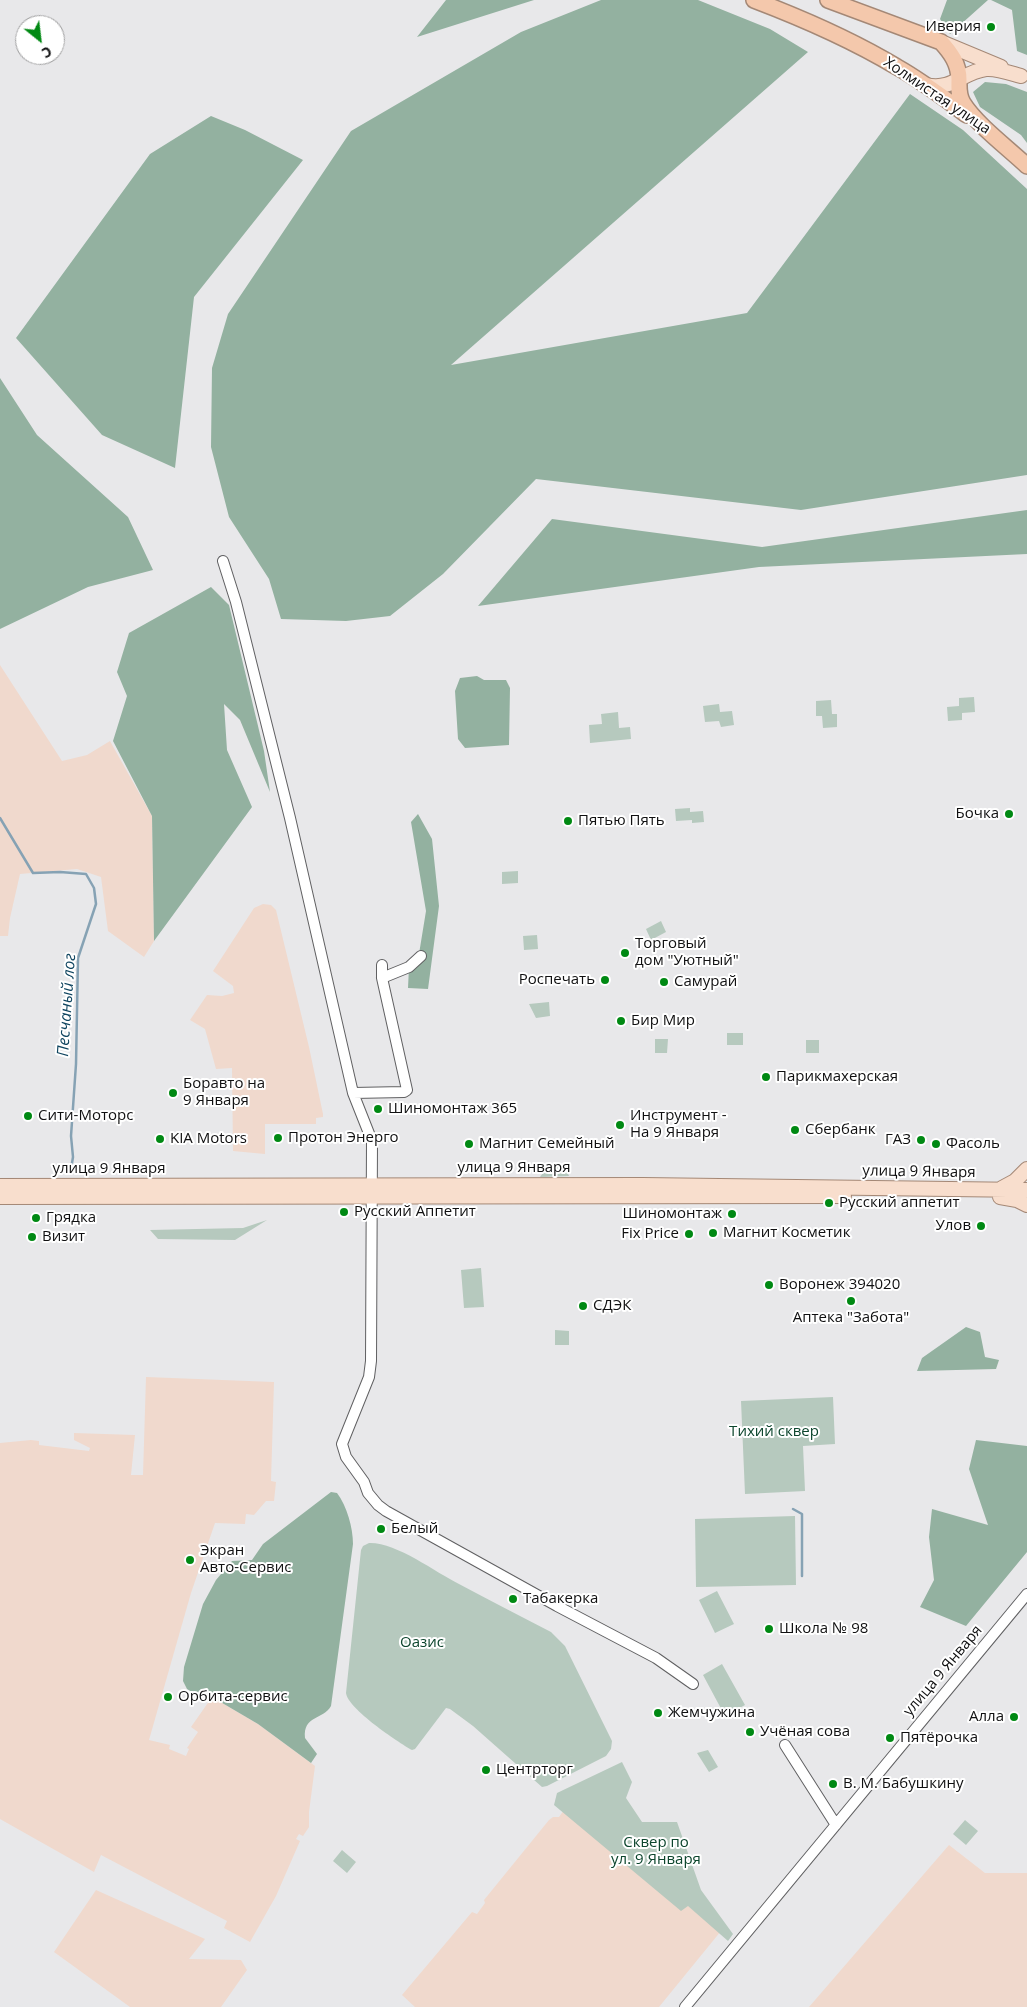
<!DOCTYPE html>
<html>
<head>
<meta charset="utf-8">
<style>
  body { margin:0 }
  #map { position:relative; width:1027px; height:2007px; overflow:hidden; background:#e8e8ea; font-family:"Open Sans",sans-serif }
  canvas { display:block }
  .north { position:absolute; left:15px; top:15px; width:50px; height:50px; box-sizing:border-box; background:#fff; border:1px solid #9f9fa0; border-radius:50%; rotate:151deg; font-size:14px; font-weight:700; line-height:20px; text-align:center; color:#101011 }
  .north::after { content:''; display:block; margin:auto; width:18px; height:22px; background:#008913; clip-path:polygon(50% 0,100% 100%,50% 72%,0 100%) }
</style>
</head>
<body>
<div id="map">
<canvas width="1027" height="2007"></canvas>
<div class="north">С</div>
</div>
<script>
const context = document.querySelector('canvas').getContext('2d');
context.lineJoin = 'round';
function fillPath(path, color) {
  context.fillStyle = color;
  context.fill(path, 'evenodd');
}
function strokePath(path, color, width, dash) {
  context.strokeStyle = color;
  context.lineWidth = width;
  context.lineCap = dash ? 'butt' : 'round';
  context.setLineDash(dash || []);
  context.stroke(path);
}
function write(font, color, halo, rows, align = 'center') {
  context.font = font + ' "Open Sans",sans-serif';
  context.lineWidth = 4;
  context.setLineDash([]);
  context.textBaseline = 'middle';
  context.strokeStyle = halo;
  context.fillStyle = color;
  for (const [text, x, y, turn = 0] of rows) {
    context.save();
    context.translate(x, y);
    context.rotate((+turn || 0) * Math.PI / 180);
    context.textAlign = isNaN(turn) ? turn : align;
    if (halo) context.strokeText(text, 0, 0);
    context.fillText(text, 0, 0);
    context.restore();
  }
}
fillPath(new Path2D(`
  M0,665L62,761L87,755L110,741L152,816L154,941L144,957L108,931L101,877L77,869L20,874L10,918L8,936H0Z
  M263,904L271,905L276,910L309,1047L323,1114V1117L316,1118V1124H265V1154L233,1151L232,1068L216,1069L205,1029L190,1020L207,995L222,996L234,993L233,986L213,971L254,908Z
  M146,1377L274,1382L271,1481L276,1482L274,1501H266L254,1515L246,1514L245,1524L215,1523L191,1593L149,1740L170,1745L169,1749L186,1756L189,1749L187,1748L198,1732L191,1727L212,1697L258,1724L315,1766L309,1812V1827L303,1836L299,1834L296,1839L300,1841L276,1896L250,1942L224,1928L227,1921L101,1855L94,1872L0,1819V1443L31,1440L39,1441V1445L89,1451L90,1448L74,1440V1433L135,1435L131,1475H143Z
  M564,1810L721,1931L659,2007H415L402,1995L472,1912L477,1914L485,1903L484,1900L549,1820L553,1817H559Z
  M949,1845L985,1873H1027V2007H809Z
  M96,1890L205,1939L189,1959L241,1960L247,1970L221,2007H130L54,1952Z`), '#f0d9cd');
fillPath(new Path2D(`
  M974,697L975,712L962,713V720L948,721L947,707L959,706V698Z
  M831,700L832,714H837V727L823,728L822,716H816V701Z
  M719,704L720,712L732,711L734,725L721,727L719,721L705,722L703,706Z
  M618,712L619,728L630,727L631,739L590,743L589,725L602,724L601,714Z
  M690,808V812L703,811L704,822L692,823V820L676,821L675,809Z
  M518,871V883L502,884V872Z
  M661,921L666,932L651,940L646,929Z
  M537,935L538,949L524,950L523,936Z
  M549,1002L550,1016L536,1018L529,1004Z
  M727,1033H743V1045H727Z
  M655,1039H668L667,1053H655Z
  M806,1040H819V1053H806Z
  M548,1166L565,1167L569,1176L540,1177Z
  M267,1220L235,1240L158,1239L150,1230L243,1228Z
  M481,1268L484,1307L464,1308L461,1270Z
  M555,1330L569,1331V1345H555Z
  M833,1397L835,1444L803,1446L805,1491L745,1494L741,1401Z
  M795,1516L796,1585L696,1587L695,1519Z
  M369,1543C396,1542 435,1572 459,1584C489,1600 520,1616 551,1632L565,1646L612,1741L611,1749L606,1756L547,1786L542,1787L473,1726L450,1709L446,1708L415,1749L412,1750C398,1742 348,1709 346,1693L361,1550L363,1546Z
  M717,1591L734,1624L715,1633L699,1600Z
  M722,1664L745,1705L725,1716L703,1675Z
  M708,1750L718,1767L709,1772L697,1753Z
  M622,1762L632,1782L626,1798L642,1822H677L701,1890L733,1934L728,1941L688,1906L681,1911L554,1805L557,1793Z
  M965,1820L978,1831L966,1845L953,1834Z
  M342,1850L356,1862L347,1873L333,1861Z`), '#b6c9be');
fillPath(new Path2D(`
  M446,0H534L417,37Z
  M601,0H698L770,29L808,52L451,365L747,313L910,94L963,130L1027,189V475L801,510L536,479L443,574L390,616L346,621L281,619L269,579L229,517L211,447L212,368L228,314L351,131L521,32Z
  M947,0H988L950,34L940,19Z
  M991,0H1027V55L1017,51L1012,10Z
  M985,82L1006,84L1027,92V143L1021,135L980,107L973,92Z
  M211,116L245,130L303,160L194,297L175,468L102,435L16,338L150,154Z
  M0,378L37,435L128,517L153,570L88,587L0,629Z
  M1027,510V554L759,567L478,606L552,519L762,547Z
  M211,587L229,605L264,751L270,792L240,720L224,704L227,750L252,807L154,941L152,816L113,741L127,696L117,672L129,633Z
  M477,676L484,680H506L510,688L509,745L465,748L458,739L455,691L460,678Z
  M418,814L432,839L439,906L428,989L408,988L409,967L418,960L426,911L411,822Z
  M966,1327L980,1332L985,1357L999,1360L996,1369L917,1371L922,1358Z
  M976,1440L1027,1446V1552L966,1626L920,1607L934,1580L929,1537L932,1509L988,1525L969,1469Z
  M331,1492L337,1493C347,1506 353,1528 353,1544L331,1706C323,1720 303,1715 305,1738L317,1754L311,1763L258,1724L212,1697L192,1692L187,1689L183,1681L184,1667L203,1604L216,1580L232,1561L252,1560L263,1544Z`), '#93b1a0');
strokePath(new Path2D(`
  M0,818L33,873L60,872L86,874L94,888L96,904L78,958L76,1064L71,1136L73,1157L71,1169
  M793,1509L802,1514V1576`), '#86a2b4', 2.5);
const minor = new Path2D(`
  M223,561L236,602L290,818L353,1093L372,1141L371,1361L369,1377L342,1444L346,1457L364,1482L368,1493L378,1505L386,1511L557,1606L656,1658L693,1684
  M382,978V965
  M353,1093L404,1092L407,1090L382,978L409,967L421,956
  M785,1745L836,1825
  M685,2007L1027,1594`);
const major = new Path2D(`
  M941,42L1001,67
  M926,85C953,91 962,72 986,69C997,68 1010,73 1021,76
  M0,1186L643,1185L1027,1190
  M1002,1188L1015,1181L1027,1169
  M0,1197L844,1196
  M1000,1197L1017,1200L1027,1205`);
const highway = new Path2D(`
  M754,0C804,19 852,40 897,67C922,81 944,98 967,115
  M828,0L941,42C951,53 959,64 959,80C959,88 958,95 963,103C976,124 1008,148 1027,166`);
strokePath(minor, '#606062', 12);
strokePath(major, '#a48876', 16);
strokePath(highway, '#a48876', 18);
strokePath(minor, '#fff', 10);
strokePath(major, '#f8decd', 14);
strokePath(highway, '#f4c8ac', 15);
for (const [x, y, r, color] of [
  [991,27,5,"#008913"],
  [1009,814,5,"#008913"],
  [568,821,5,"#008913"],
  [625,953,5,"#008913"],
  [605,980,5,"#008913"],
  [664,982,5,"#008913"],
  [621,1021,5,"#008913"],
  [766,1077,5,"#008913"],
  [173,1093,5,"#008913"],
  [378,1109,5,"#008913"],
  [28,1116,5,"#008913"],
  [620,1125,5,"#008913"],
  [795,1130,5,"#008913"],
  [278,1138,5,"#008913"],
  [160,1139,5,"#008913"],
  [921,1140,5,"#008913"],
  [469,1144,5,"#008913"],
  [936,1144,5,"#008913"],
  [829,1203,5,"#008913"],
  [344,1212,5,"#008913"],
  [732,1214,5,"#008913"],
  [36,1218,5,"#008913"],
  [981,1226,5,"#008913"],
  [713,1233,5,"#008913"],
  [689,1234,5,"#008913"],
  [32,1237,5,"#008913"],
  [769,1285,5,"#008913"],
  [851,1301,5,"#008913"],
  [583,1306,5,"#008913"],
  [381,1529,5,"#008913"],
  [190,1560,5,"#008913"],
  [513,1599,5,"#008913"],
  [769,1629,5,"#008913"],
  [168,1697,5,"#008913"],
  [658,1713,5,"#008913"],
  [1014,1717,5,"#008913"],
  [750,1732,5,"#008913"],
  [890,1738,5,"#008913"],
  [486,1770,5,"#008913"],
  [833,1784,5,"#008913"]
]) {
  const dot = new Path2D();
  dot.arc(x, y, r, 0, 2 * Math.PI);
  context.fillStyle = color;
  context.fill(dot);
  strokePath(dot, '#fff', 2);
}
write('15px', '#101011', '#fff', [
  ["Иверия",981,27,"right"],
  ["Бочка",999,814,"right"],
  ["Пятью Пять",578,821],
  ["Торговый",635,944],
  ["дом \"Уютный\"",635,961],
  ["Роспечать",595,980,"right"],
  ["Самурай",674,982],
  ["Бир Мир",631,1021],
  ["Парикмахерская",776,1077],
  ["Боравто на",183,1084],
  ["9 Января",183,1101],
  ["Шиномонтаж 365",388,1109],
  ["Сити-Моторс",38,1116],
  ["Инструмент -",630,1116],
  ["На 9 Января",630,1133],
  ["Сбербанк",805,1130],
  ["Протон Энерго",288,1138],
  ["KIA Motors",170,1139],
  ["ГАЗ",911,1140,"right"],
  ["Магнит Семейный",479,1144],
  ["Фасоль",946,1144],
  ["Русский аппетит",839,1203],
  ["Русский Аппетит",354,1212],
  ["Шиномонтаж",722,1214,"right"],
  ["Грядка",46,1218],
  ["Улов",971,1226,"right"],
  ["Магнит Косметик",723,1233],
  ["Fix Price",679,1234,"right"],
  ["Визит",42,1237],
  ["Воронеж 394020",779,1285],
  ["СДЭК",593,1306],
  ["Аптека \"Забота\"",851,1318,"center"],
  ["Белый",391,1529],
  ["Экран",200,1551],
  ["Авто-Сервис",200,1568],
  ["Табакерка",523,1599],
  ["Школа № 98",779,1629],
  ["Орбита-сервис",178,1697],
  ["Жемчужина",668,1713],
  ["Алла",1004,1717,"right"],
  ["Учёная сова",760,1732],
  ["Пятёрочка",900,1738],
  ["Центрторг",496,1770],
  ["В. М. Бабушкину",843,1784]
], 'left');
write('15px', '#101011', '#fff', [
  ["Холмистая улица",937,96,34],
  ["улица 9 Января",514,1168],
  ["улица 9 Января",109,1169],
  ["улица 9 Января",919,1172,1],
  ["улица 9 Января",943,1671,-50]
]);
write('15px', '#0c452d', '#fff', [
  ["Тихий сквер",774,1432],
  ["Оазис",422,1643],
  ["Сквер по",656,1843],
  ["ул. 9 Января",656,1860]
]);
write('italic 16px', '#104560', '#fff', [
  ["Песчаный лог",67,1005,-86]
]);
</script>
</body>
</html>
